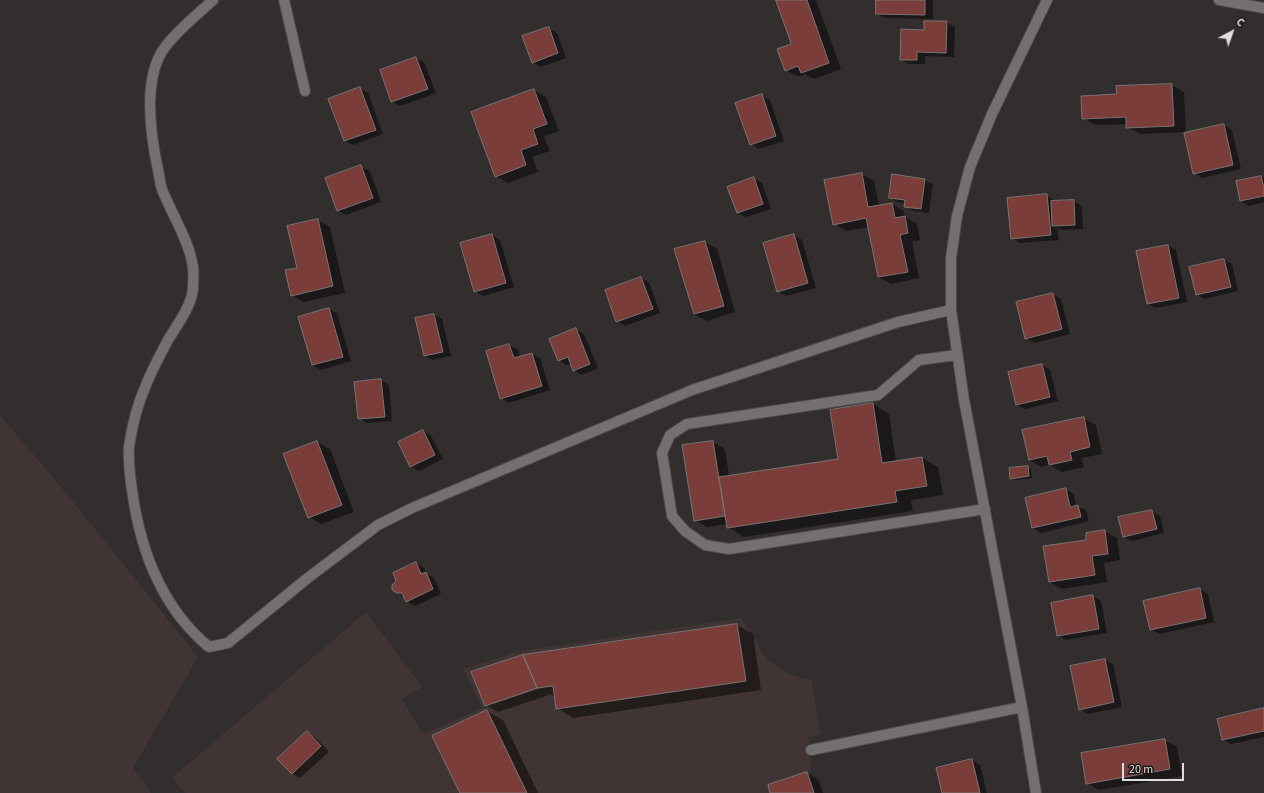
<!DOCTYPE html>
<html>
<head>
<meta charset="utf-8">
<style>
  body { margin:0 }
  #map { position:relative; width:1264px; height:793px; overflow:hidden; background:#322e2d; font-family:"Source Sans 3",sans-serif }
  canvas { display:block }
  .north { position:absolute; left:1212px; top:12px; width:40px; height:40px; -webkit-text-stroke:3px #191716; paint-order:stroke; rotate:41deg; font-size:11px; font-weight:700; line-height:16px; text-align:center; color:#e0dddd }
  .north::after { content:''; display:block; margin:auto; width:14px; height:18px; background:#e0dddd; clip-path:polygon(50% 0,100% 100%,50% 72%,0 100%) }
  .scale { position:absolute; left:1122px; top:763px; width:62px; height:18px; box-sizing:border-box; border:2px solid #e0dddd; border-top:0; padding-left:5px; font-size:12px; line-height:14px; white-space:nowrap; color:#e0dddd; -webkit-text-stroke:3px #191716; paint-order:stroke }
</style>
</head>
<body>
<div id="map">
<canvas width="1264" height="793"></canvas>
<div class="north">С</div>
<div class="scale">20 m</div>
</div>
<script>
const context = document.querySelector('canvas').getContext('2d');
context.lineJoin = 'round';
function fillPath(path, color) {
  context.fillStyle = color;
  context.fill(path, 'evenodd');
}
function strokePath(path, color, width, dash) {
  context.strokeStyle = color;
  context.lineWidth = width;
  context.lineCap = dash ? 'butt' : 'round';
  context.setLineDash(dash || []);
  context.stroke(path);
}
fillPath(new Path2D(`
  M0,415L66,493L198,657L133,768L151,793H0Z
  M366,612L422,687L402,699L423,734L482,708L463,669L521,651L741,618L766,658L791,675L812,680L820,734L808,738L811,750L810,781L816,793H185L172,778Z`), '#403534');
fillPath(new Path2D(`
  M777,0H816L841,69L814,79L805,74L798,77L786,70L793,44Z
  M877,0H933V19L885,18L877,14Z
  M946,22L955,27L954,57L925,56V64H909L901,60L925,31Z
  M548,28L557,33L566,58L541,67L533,62Z
  M416,58L424,62L436,93L400,106L392,101Z
  M1172,85L1184,92L1186,134L1224,125L1232,130L1241,169L1202,178L1194,173L1185,132L1140,134L1127,127V124L1095,125L1083,118L1118,95Z
  M360,88L368,93L383,134L353,145L345,141Z
  M534,90L546,97L559,131L544,136L550,151L532,157L538,172L508,183L496,176Z
  M762,95L770,100L784,141L759,149L751,144Z
  M361,167L370,171L381,202L346,215L337,210Z
  M862,174L874,181L879,206L892,204L904,211L905,217L917,224L920,240L912,241L919,278L891,284L878,277L869,227L846,231L834,224Z
  M1261,177L1264,178V202L1249,206L1241,201Z
  M753,178L762,183L771,209L746,217L738,213Z
  M924,180L933,184L929,213L913,211L905,206L906,203L898,202L890,198Z
  M1047,196L1055,201H1073L1082,206L1083,229L1062,230L1057,228L1059,240L1020,243L1012,238Z
  M318,220L330,227L345,293L304,302L292,295L298,268Z
  M492,235L500,240L514,287L483,296L475,291Z
  M794,235L802,240L816,288L786,296L777,291Z
  M705,242L717,249L735,312L707,321L694,314Z
  M1168,246L1176,250L1187,302L1156,308L1148,304L1137,252Z
  M1224,260L1232,264L1238,291L1205,299L1197,295Z
  M641,278L649,282L660,313L625,326L617,321Z
  M1053,294L1061,299L1070,334L1034,343L1026,338Z
  M329,309L337,313L351,361L321,370L312,365Z
  M434,315L442,319L451,356L433,360L425,356L417,319Z
  M576,329L584,334L598,368L582,375L574,370L571,364L567,365L559,360Z
  M509,345L518,350L520,357L532,354L540,358L550,390L509,403L501,398Z
  M1042,365L1050,370L1058,401L1025,409L1017,405Z
  M381,380L389,385L392,421L367,423L359,418Z
  M873,404L889,414L896,462L922,458L938,467L943,495L911,500L913,511L744,537L728,527L727,524L707,527L695,520L713,442L725,449L729,476L839,460Z
  M1083,418L1096,425L1102,454L1082,458L1084,467L1062,472L1050,465L1042,467L1029,460Z
  M423,431L431,436L443,459L419,471L411,466Z
  M317,442L330,449L354,512L321,524L309,517Z
  M1027,467L1031,469L1032,478L1015,480L1011,478Z
  M1065,489L1074,494L1076,506L1086,510L1089,521L1041,533L1033,528L1026,499Z
  M1152,511L1160,516L1164,533L1132,541L1123,536Z
  M1104,531L1117,538L1120,560L1104,563L1107,582L1062,589L1050,582L1088,541Z
  M416,563L424,568L427,574L434,578L441,594L415,606L406,601L404,596L397,593Z
  M1200,589L1208,594L1214,622L1159,634L1150,629Z
  M1093,596L1101,601L1107,633L1066,640L1058,636Z
  M737,625L753,634L761,690L573,718L557,708L555,697L548,693L549,695L498,712L486,705L523,656ZM542,686V688L493,704V702Z
  M1104,660L1113,664L1122,707L1088,714L1080,709Z
  M1264,709V737L1231,744L1223,740Z
  M487,711L503,720L538,793H461Z
  M307,733L315,737L329,752L300,778L292,774Z
  M1164,740L1177,747L1182,776L1099,790L1087,783Z
  M972,760L980,765L987,793H943Z
  M807,773L819,780L823,793H771Z`), '#0007');
const building = new Path2D(`
  M776,0H807L829,63L801,73L798,66L785,71L777,49L791,44Z
  M876,0H925V15L876,14Z
  M924,21H947L946,53L917,52V60H900L901,29L924,30Z
  M549,27L558,53L532,63L522,36Z
  M416,57L428,89L391,102L380,70Z
  M1172,84L1174,126L1126,128V117L1082,119L1081,96L1117,94L1116,86Z
  M360,87L376,130L344,141L328,99Z
  M534,89L547,124L533,129L538,144L521,150L526,165L495,177L471,112Z
  M762,94L776,136L750,145L735,103Z
  M1224,124L1233,165L1193,174L1184,133Z
  M361,165L373,198L337,211L325,178Z
  M862,173L868,207L892,203L895,218L905,216L908,233L900,235L908,272L878,277L866,218L833,225L824,180Z
  M892,174L925,179L921,209L904,207L905,200L889,198Z
  M1261,176L1264,188V196L1240,201L1236,181Z
  M754,177L763,204L737,213L727,187Z
  M1047,194L1051,235L1011,239L1007,198Z
  M1074,200L1075,225L1052,226L1051,201Z
  M318,219L333,286L291,296L285,270L297,268L287,226Z
  M492,234L506,283L474,292L460,243Z
  M794,234L808,283L777,292L763,243Z
  M705,241L724,306L694,314L674,249Z
  M1168,245L1179,298L1147,304L1136,251Z
  M1224,259L1231,287L1196,295L1189,267Z
  M641,277L653,309L616,322L605,290Z
  M1053,293L1062,329L1025,339L1016,302Z
  M329,308L343,357L312,365L298,317Z
  M434,314L443,352L424,356L415,318Z
  M576,328L590,364L573,371L568,357L558,361L549,339Z
  M509,344L514,358L532,353L542,386L500,399L486,351Z
  M1042,364L1050,397L1016,405L1008,372Z
  M381,379L385,417L358,419L354,382Z
  M873,403L882,463L922,457L927,486L895,491L897,502L727,528L719,477L838,459L830,410Z
  M1084,417L1090,447L1070,452L1072,460L1049,465L1047,456L1029,460L1022,430Z
  M423,430L435,455L410,467L398,442Z
  M317,441L342,505L308,518L283,454Z
  M713,441L725,516L694,521L682,445Z
  M1028,466L1029,476L1010,479L1009,468Z
  M1066,488L1070,507L1078,505L1081,517L1032,528L1025,498Z
  M1152,510L1157,529L1123,537L1118,517Z
  M1105,530L1108,554L1092,556L1095,575L1049,582L1043,546L1086,540V533Z
  M416,562L421,574L426,572L433,589L406,602L402,593H397L392,590V585L396,581L393,573Z
  M1200,588L1206,618L1150,630L1143,601Z
  M1093,595L1099,629L1057,636L1051,603Z
  M737,624L746,681L556,709L553,686L537,688L523,655Z
  M523,655L537,688L485,706L471,672Z
  M1105,659L1114,702L1079,710L1070,666Z
  M1264,708V731L1222,740L1217,719Z
  M487,710L527,793H460L432,736Z
  M307,731L321,746L292,774L277,759Z
  M1165,739L1170,769L1086,784L1081,753Z
  M972,759L980,793H942L936,768Z
  M807,772L814,793H770L768,785Z`);
fillPath(building, '#7a3d3a');
strokePath(building, '#797473', 1);
const minor = new Path2D(`
  M213,0C198,14 167,39 159,57C144,88 151,137 158,170C160,178 160,187 164,194C174,218 189,241 193,267C194,274 193,282 193,289C191,307 177,325 168,340C160,355 152,370 146,385C137,405 132,426 129,447C128,461 130,476 132,490C140,549 162,608 209,647L228,643L309,577L378,525L412,508L692,390L898,322L951,310
  M284,0L305,91
  M1219,0L1264,8
  M957,355L919,360L878,395L687,424L670,435L662,453L672,516L685,531L705,545L729,549L985,509
  M811,750L1022,707
  M1036,793L1022,707L964,400L951,310V258L957,216L970,167L992,114L1047,0`);
strokePath(minor, '#4d4a4a', 12);
strokePath(minor, '#757070', 10);
</script>
</body>
</html>
